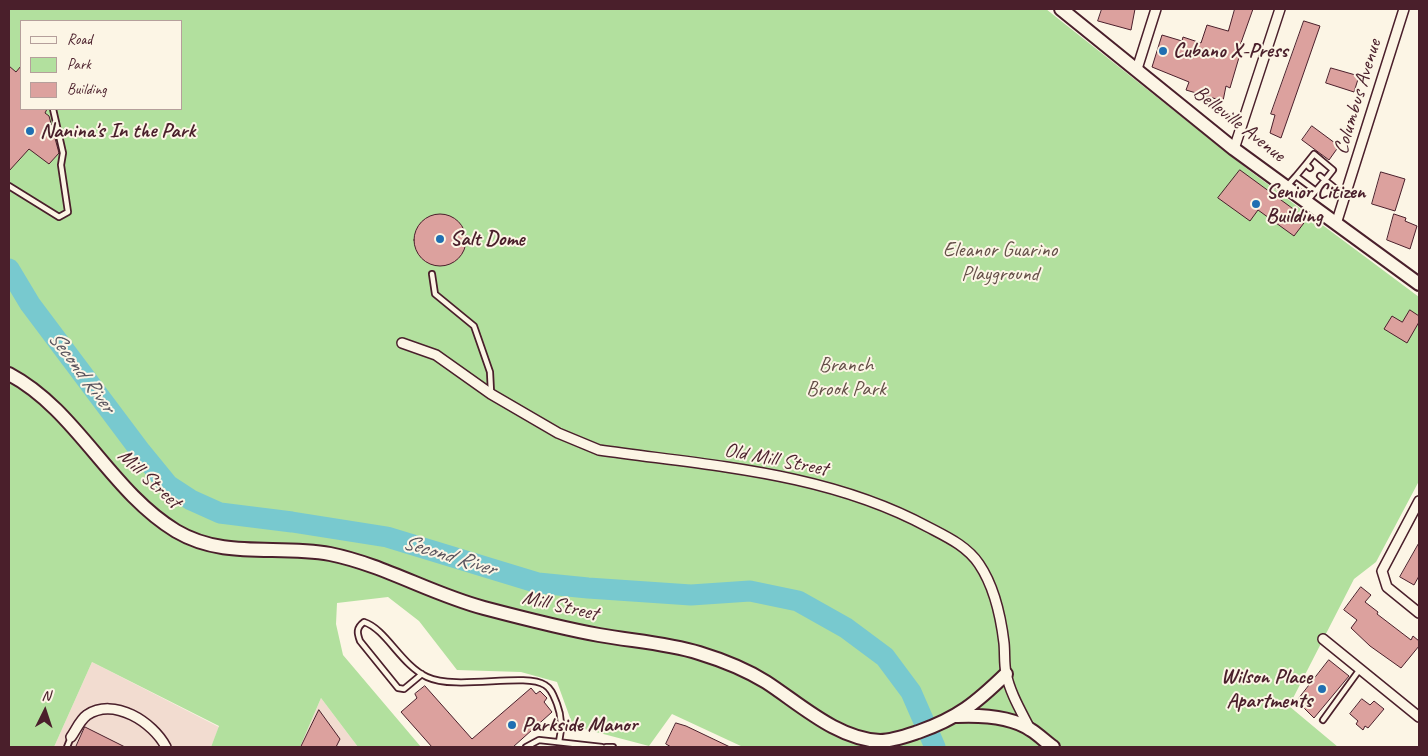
<!DOCTYPE html>
<html>
<head>
<meta charset="utf-8">
<style>
  body { margin:0 }
  #map { position:relative; width:1428px; height:756px; overflow:hidden; background:#fcf5e5; font-family:Caveat,sans-serif }
  canvas { display:block }
  .frame { position:absolute; inset:0; border:10px solid #4a1f2b; pointer-events:none }
  .legend { position:absolute; left:20px; top:20px; width:162px; height:90px; box-sizing:border-box; background:#fcf5e5; border:1px solid #b59f9b; margin:0; padding:6px 9px; list-style:none; font-size:15px; color:#4a1f2b }
  .legend li { display:flex; align-items:center; gap:10px; height:25px }
  .legend b { width:25px; border:1px solid #b59f9b }
  .north { position:absolute; left:20px; top:686px; width:50px; height:50px; -webkit-text-stroke:4px #fcf5e5; paint-order:stroke; rotate:4deg; font-size:14px; font-weight:700; line-height:20px; text-align:center; color:#4a1f2b }
  .north::after { content:''; display:block; margin:auto; width:18px; height:22px; background:#4a1f2b; clip-path:polygon(50% 0,100% 100%,50% 72%,0 100%) }
</style>
</head>
<body>
<div id="map">
<canvas width="1428" height="756"></canvas>
<div class="frame"></div>
<ul class="legend">
<li><b style="height:6px;background:#fcf5e5"></b>Road</li>
<li><b style="height:14px;background:#b2e09e"></b>Park</li>
<li><b style="height:14px;background:#dca19e"></b>Building</li>
</ul>
<div class="north">N</div>
</div>
<script>
const context = document.querySelector('canvas').getContext('2d');
context.lineJoin = 'round';
function fillPath(path, color) {
  context.fillStyle = color;
  context.fill(path, 'evenodd');
}
function strokePath(path, color, width, dash) {
  context.strokeStyle = color;
  context.lineWidth = width;
  context.lineCap = dash ? 'butt' : 'round';
  context.setLineDash(dash || []);
  context.stroke(path);
}
function write(font, color, halo, rows, align = 'center') {
  context.font = font + ' Caveat,sans-serif';
  context.lineWidth = 4;
  context.setLineDash([]);
  context.textBaseline = 'middle';
  context.strokeStyle = halo;
  context.fillStyle = color;
  for (const [text, x, y, turn = 0] of rows) {
    context.save();
    context.translate(x, y);
    context.rotate((+turn || 0) * Math.PI / 180);
    context.textAlign = isNaN(turn) ? turn : align;
    if (halo) context.strokeText(text, 0, 0);
    context.fillText(text, 0, 0);
    context.restore();
  }
}
fillPath(new Path2D(`
  M92,662L219,727L211,747H54Z
  M321,698L358,747H300Z`), '#f2dcd0');
fillPath(new Path2D(`
  M9,9H1046L1250,171L1419,297V481L1376,562L1354,579L1289,706L1338,747H743L672,714L649,746L573,726L557,682L521,672L457,670L419,621L388,597L337,603L336,624L343,655L421,747H358L321,698L300,747H211L219,726L92,662L54,747H9ZM21,21H181V109H21Z`), '#b2e09e');
strokePath(new Path2D(`
  M9,269L30,304L141,452L168,485L191,500L220,513L292,522L387,537L538,583L588,588L691,595L750,591L798,601L846,628L885,657L911,692L935,747`), '#78c9cf', 21);
const building = new Path2D(`
  M1102,9H1135L1131,30L1098,21Z
  M1235,9H1253L1237,54H1240L1230,88L1226,86L1223,101L1186,90L1189,82L1152,67L1162,35L1182,41L1183,37L1201,43L1207,25L1228,31Z
  M1304,21L1320,26L1281,138L1270,133L1275,115L1271,114Z
  M9,66L16,72L21,66V109H47L45,113L49,116L59,153L49,164L29,149L9,171Z
  M1331,68L1359,76L1354,92L1326,83Z
  M1312,126L1339,146L1329,160L1302,140Z
  M1240,170L1307,219L1294,236L1258,210L1250,221L1218,198Z
  M1381,172L1405,179L1395,211L1372,204Z
  M414 240a26 26 0 1 1 52 0a26 26 0 1 1-52 0Z
  M1394,214L1406,218L1405,221L1417,226L1410,249L1387,240Z
  M1410,310L1419,316V322L1407,343L1384,329L1392,316L1402,322Z
  M1419,543V576L1414,585L1400,577Z
  M1361,587L1371,595L1365,602L1378,612L1377,614L1411,640L1413,636L1419,641V646L1401,668L1370,646L1351,628L1357,620L1344,610Z
  M1329,660L1349,676L1314,718L1297,701Z
  M425,686L472,739L531,688L536,694L540,691L547,698L544,702L552,712L513,747H432L401,712L417,698L415,694Z
  M1362,699L1370,705L1374,701L1384,709L1368,728L1365,726L1363,730L1356,724L1358,721L1350,714Z
  M319,710L340,739L336,747H301Z
  M676,723L686,726L730,747H671L666,744Z
  M85,727L125,747H76Z`);
fillPath(building, '#dca19e');
strokePath(building, '#4a1f2b', 1);
const lane = new Path2D(`
  M1306,164L1314,154L1333,170L1325,180L1320,176
  M1296,176L1306,164L1310,168
  M9,186L59,217L68,212L61,165L63,153L53,109
  M1287,186L1296,176L1316,191
  M1308,200L1325,180L1345,196
  M432,274L435,294L474,326L490,372L491,392
  M422,674L404,689L398,688L360,641C357,633 356,628 364,622C386,629 401,665 427,677C457,691 525,672 545,685C552,689 554,697 557,704C562,717 562,729 559,742
  M1323,720L1360,669
  M67,747L71,737
  M526,747L539,740L602,747
  M606,747H613`);
const street = new Path2D(`
  M1137,69L1156,9
  M1234,149L1280,9
  M1336,224L1404,9
  M402,343L436,355L491,394L558,433L599,450C711,466 826,472 928,527C947,537 967,546 979,564C994,586 1001,618 1004,643C1005,653 1004,664 1006,673C1010,693 1021,711 1030,729
  M1419,501L1382,571L1387,587L1419,613
  M1323,639L1419,717
  M71,737C76,730 80,720 87,715C114,697 153,722 166,747`);
const secondary = new Path2D(`
  M1061,9L1234,149L1419,284
  M9,374C77,410 110,491 176,531C225,560 277,544 330,554C384,565 431,594 484,608C522,618 560,628 599,635C632,641 667,643 699,653C722,660 745,669 766,682C800,704 837,739 880,741C892,741 906,736 918,732C958,718 976,703 1006,674
  M957,716C981,715 1011,716 1031,730C1039,735 1046,742 1053,747`);
strokePath(lane, '#4a1f2b', 8);
strokePath(street, '#4a1f2b', 12);
strokePath(secondary, '#4a1f2b', 16);
strokePath(lane, '#fcf5e5', 4.5);
strokePath(street, '#fcf5e5', 9);
strokePath(secondary, '#fcf5e5', 12);
for (const [x, y, r, color] of [
  [1163,51,5,"#1f6fb2"],
  [30,131,5,"#1f6fb2"],
  [1256,204,5,"#1f6fb2"],
  [440,239,5,"#1f6fb2"],
  [1322,689,5,"#1f6fb2"],
  [512,725,5,"#1f6fb2"]
]) {
  const dot = new Path2D();
  dot.arc(x, y, r, 0, 2 * Math.PI);
  context.fillStyle = color;
  context.fill(dot);
  strokePath(dot, '#fcf5e5', 2);
}
write('bold 21px', '#4a1f2b', '#fcf5e5', [
  ["Cubano X-Press",1173,51],
  ["Nanina's In the Park",40,131],
  ["Senior Citizen",1266,192],
  ["Building",1266,216],
  ["Salt Dome",450,239],
  ["Wilson Place",1312,677,"right"],
  ["Apartments",1312,701,"right"],
  ["Parkside Manor",522,725]
], 'left');
write('21px', '#4a1f2b', '#fcf5e5', [
  ["Columbus Avenue",1358,97,-73],
  ["Belleville Avenue",1239,124,38],
  ["Old Mill Street",776,460,11],
  ["Mill Street",149,479,43],
  ["Mill Street",560,606,13]
]);
write('21px', '#644f48', '#fcf5e5', [
  ["Eleanor Guarino",1000,250],
  ["Playground",1000,274],
  ["Branch",846,365],
  ["Brook Park",846,389]
]);
write('italic 22px', '#58525c', '#fcf5e5', [
  ["Second River",81,372,53],
  ["Second River",449,556,17]
]);
</script>
</body>
</html>
